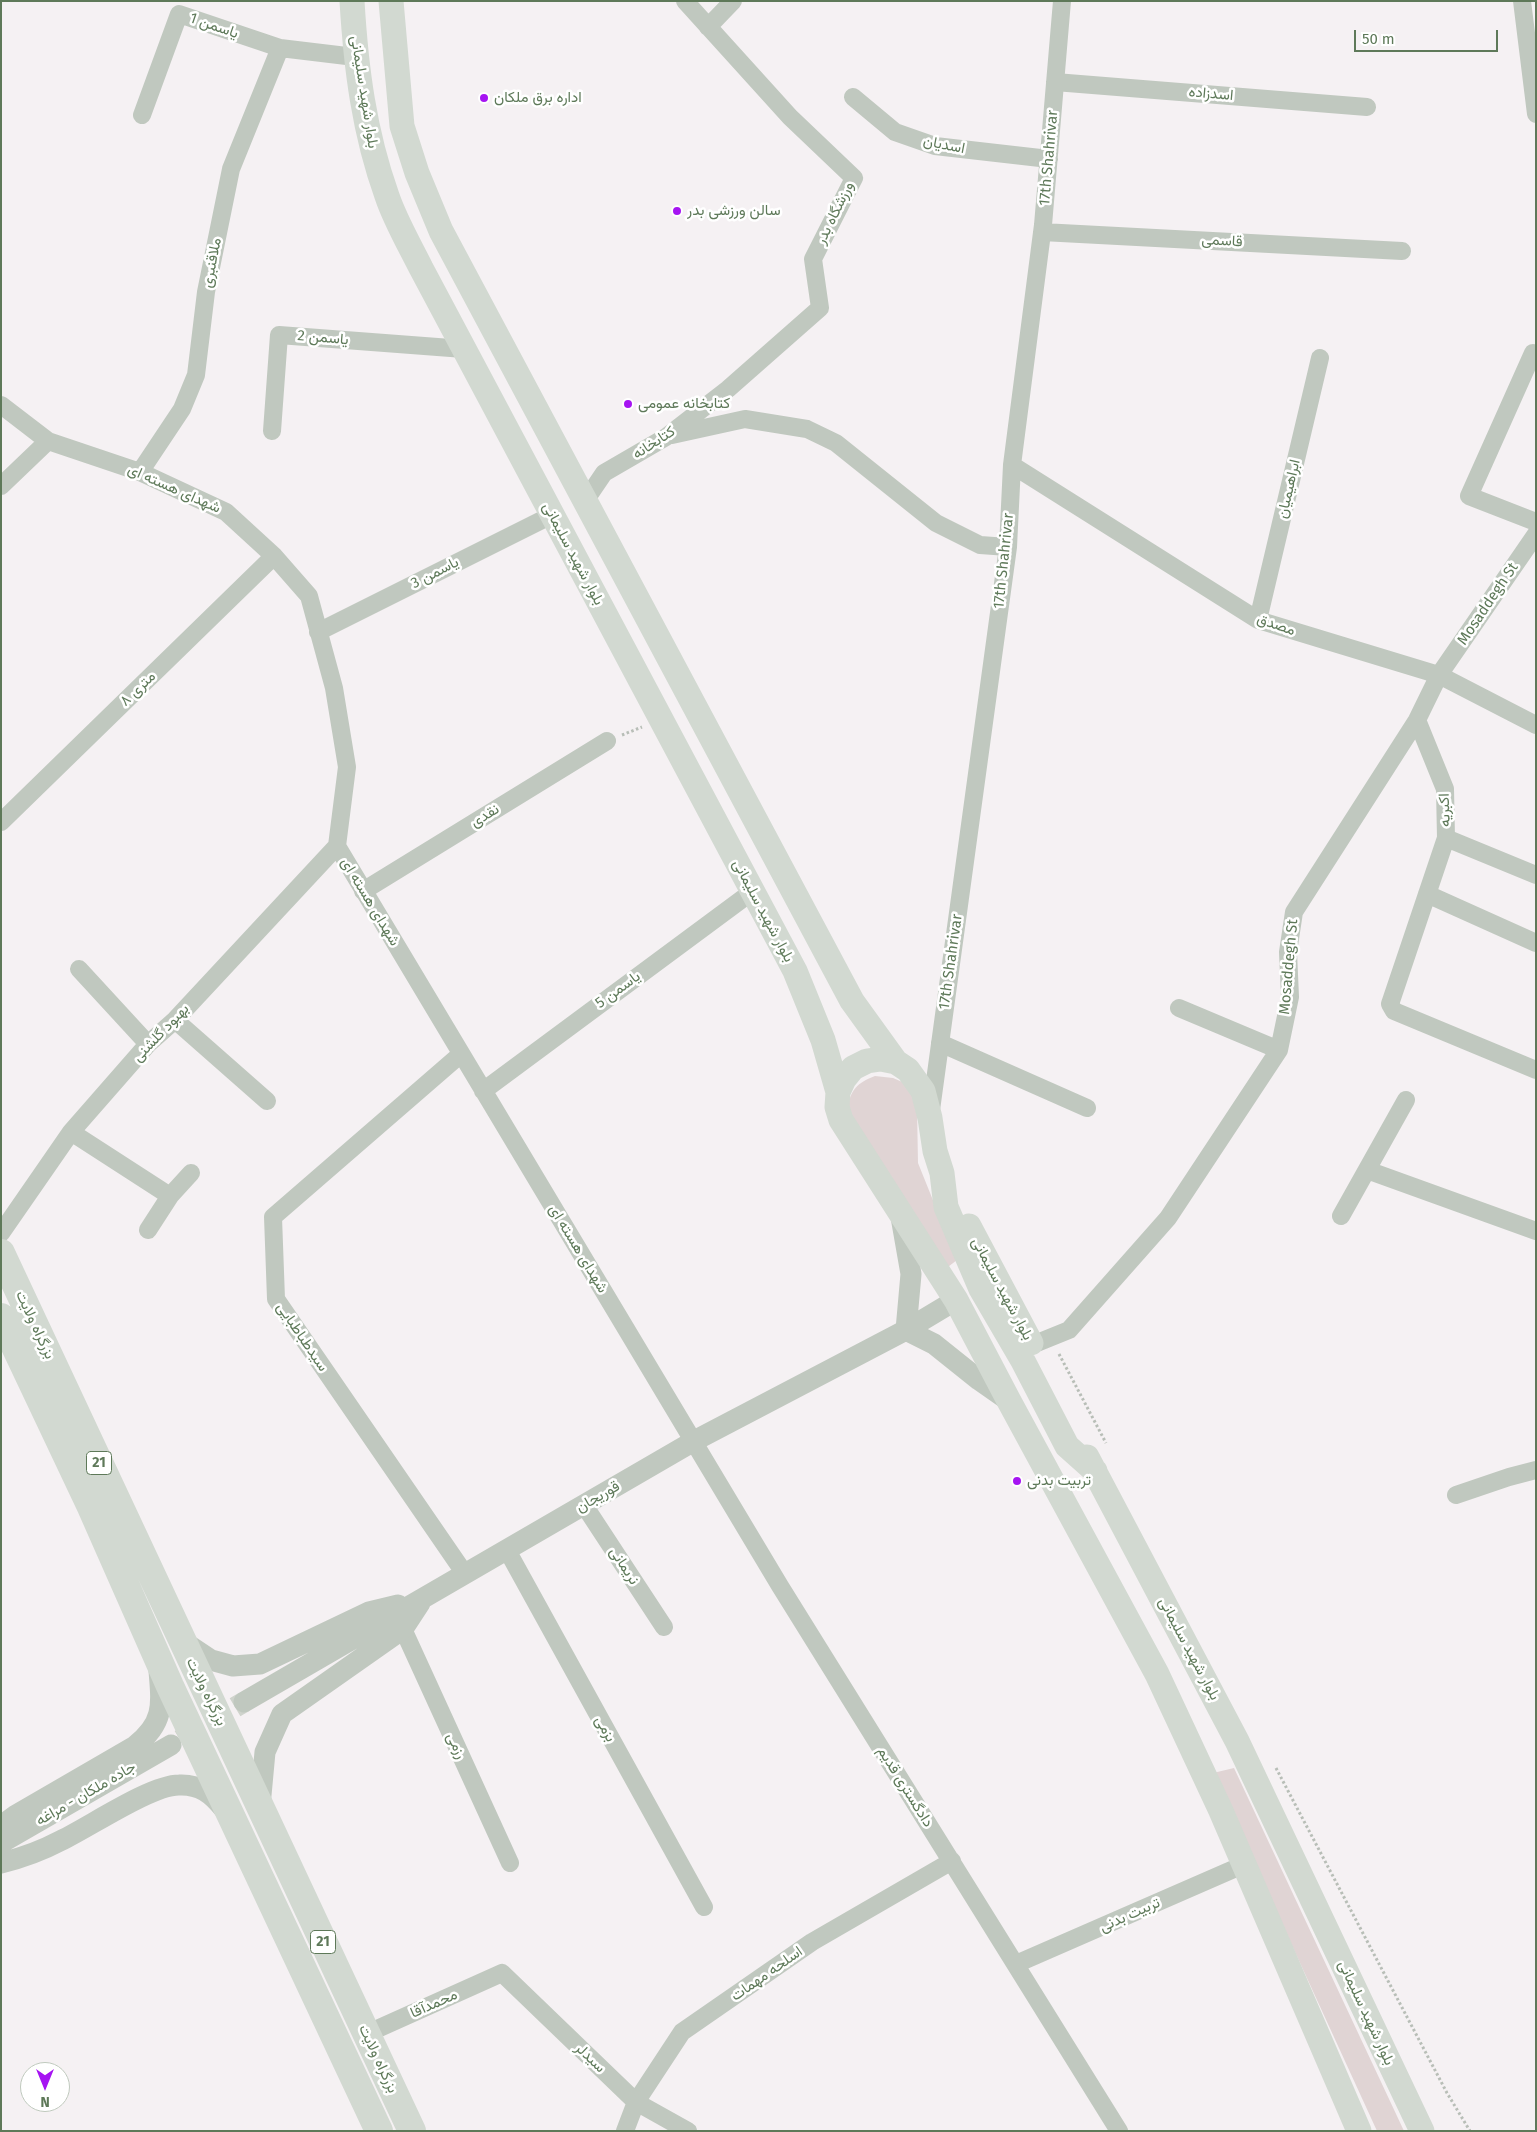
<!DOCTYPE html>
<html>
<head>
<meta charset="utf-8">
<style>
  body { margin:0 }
  #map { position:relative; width:1537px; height:2132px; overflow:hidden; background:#f5f1f3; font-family:"Fira Sans",sans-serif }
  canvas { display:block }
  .frame { position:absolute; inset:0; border:2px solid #5e7959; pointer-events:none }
  .north { position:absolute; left:20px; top:2062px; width:50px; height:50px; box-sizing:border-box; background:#fff; border:1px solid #bfc9bd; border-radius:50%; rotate:180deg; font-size:14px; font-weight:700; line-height:20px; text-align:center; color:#5e7959 }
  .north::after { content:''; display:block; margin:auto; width:18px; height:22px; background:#a614f2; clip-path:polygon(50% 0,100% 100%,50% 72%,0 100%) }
  .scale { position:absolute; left:1354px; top:30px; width:144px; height:22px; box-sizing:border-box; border:2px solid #5e7959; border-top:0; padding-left:6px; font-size:15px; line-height:18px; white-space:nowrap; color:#5e7959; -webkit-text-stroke:4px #fff; paint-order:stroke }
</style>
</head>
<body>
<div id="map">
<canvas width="1537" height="2132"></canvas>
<div class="frame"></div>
<div class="north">N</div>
<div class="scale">50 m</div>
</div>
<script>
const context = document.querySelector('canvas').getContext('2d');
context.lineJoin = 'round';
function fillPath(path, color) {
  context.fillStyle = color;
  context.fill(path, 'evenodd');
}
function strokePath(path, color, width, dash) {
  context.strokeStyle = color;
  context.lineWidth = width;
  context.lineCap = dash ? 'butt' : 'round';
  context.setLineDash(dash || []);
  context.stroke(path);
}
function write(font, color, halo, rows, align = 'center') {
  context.font = font + ' "Fira Sans",Vazirmatn,sans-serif';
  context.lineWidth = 5;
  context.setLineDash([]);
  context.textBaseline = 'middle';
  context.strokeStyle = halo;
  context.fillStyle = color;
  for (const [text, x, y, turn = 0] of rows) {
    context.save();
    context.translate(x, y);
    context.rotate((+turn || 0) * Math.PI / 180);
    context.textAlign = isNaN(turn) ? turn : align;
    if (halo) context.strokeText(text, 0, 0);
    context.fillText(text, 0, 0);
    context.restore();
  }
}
fillPath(new Path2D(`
  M875,1076L893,1078L907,1084L917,1108L918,1163L957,1260L944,1270L848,1109C849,1091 858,1082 875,1076Z
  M1234,1768L1404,2131H1377L1213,1773Z`), '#e0d4d4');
strokePath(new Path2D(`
  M180,1740L244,1702`), '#cfd3cc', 21, [21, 11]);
strokePath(new Path2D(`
  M622,735L642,727
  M1059,1354L1106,1443
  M1276,1768L1447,2093L1470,2131`), '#b8beb7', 3, [2.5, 2.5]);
strokePath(new Path2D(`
  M1522,1L1536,114
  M708,27L733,1
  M1055,82L1367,107
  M853,97L895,132L935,146L1049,159
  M142,115L179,14L280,48L355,57
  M1042,232L1402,251
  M1533,353L1469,496L1536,522
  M1,405L48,441L140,472L226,512L274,556L309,596L334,688L347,767L337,846L780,1586L1119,2131
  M272,431L279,335L464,349
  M672,435L745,419L807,429L836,443L936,523L980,545L1008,547
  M1012,465L1258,620L1439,675L1536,725
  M140,472L182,409L196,375L206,292L231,169L280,48
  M1,486L48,441
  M585,501L604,473L666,437L728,389L820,308L813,259L854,178L790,117L685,1
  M1258,620L1320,358
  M318,632L552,515
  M1417,720L1445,789L1446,838L1536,875
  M1,822L274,556
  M1446,838L1390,1004L1394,1011L1536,1070
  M363,891L607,741
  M1427,894L1536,943
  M79,969L148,1044
  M1179,1008L1279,1050
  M175,1020L267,1101
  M940,1043L1087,1108
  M461,1054L273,1217L276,1299L465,1574
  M483,1091L753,891
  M931,1110L1008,547L1012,465L1043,225L1062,1
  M71,1132L170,1196
  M1367,1170L1536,1231
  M1341,1216L1406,1100
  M148,1230L170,1196L191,1173
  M1,1233L71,1132L148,1044L175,1020L337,846
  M1032,1345L1069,1330L1168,1218L1279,1050L1290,997L1288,952L1294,912L1417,720L1439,675L1536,534
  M1456,1495L1509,1477L1536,1470
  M584,1505L664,1627
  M507,1550L704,1907
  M403,1629L510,1863
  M1016,1964L1243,1865
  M366,2034L502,1973L636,2102L688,2131
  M625,2131L636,2102L682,2032L812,1942L952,1861`), '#c0c8bf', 18);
strokePath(new Path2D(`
  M901,1217L911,1274L906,1330L934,1344L979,1380L1009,1401
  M181,1640L211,1660L233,1666L260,1664L369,1612L398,1605
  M244,1702L694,1441L906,1330L956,1300
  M260,1806L265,1752L282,1714L403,1629L420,1603
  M1,1826L16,1815L135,1746C164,1723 162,1706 159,1671
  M1,1843L171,1745
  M1,1863C22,1858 43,1850 62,1840C91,1826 151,1785 179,1785C200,1784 212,1794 224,1809`), '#c0c8bf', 21);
strokePath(new Path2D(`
  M352,1C356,68 364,132 387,196C395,220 409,244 421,268L795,971L823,1040L838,1092
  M391,1L402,126L417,173L441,231L852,1001L896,1062
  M969,1226L1031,1343
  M1087,1457L1237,1741L1422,2131
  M1095,1471L1067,1446L1023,1361L981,1289L946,1207L942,1173L935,1151L930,1118L923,1091L908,1070L896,1062L881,1059L867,1061L853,1068L844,1079L838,1092L837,1107L841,1120L956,1300L1009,1401L1157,1674L1221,1811L1359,2131`), '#d2d9d1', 25);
strokePath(new Path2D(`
  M1,1253L412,2131
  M1,1317L91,1507L170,1686L379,2131`), '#d2d9d1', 28);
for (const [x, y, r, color] of [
  [484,98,5,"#a614f2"],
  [677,211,5,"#a614f2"],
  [628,404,5,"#a614f2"],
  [1017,1481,5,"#a614f2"]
]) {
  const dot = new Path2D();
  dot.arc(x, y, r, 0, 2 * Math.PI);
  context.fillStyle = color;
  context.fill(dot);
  strokePath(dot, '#fff', 2);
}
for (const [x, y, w] of [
  [99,1463,25],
  [323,1942,25]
]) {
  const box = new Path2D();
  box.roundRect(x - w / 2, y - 11.5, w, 23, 4);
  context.fillStyle = '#fff';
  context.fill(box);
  strokePath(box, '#5e7959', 1);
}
write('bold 14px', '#5e7959', null, [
  ["21",99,1463],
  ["21",323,1942]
]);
write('15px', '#5e7959', '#fff', [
  ["یاسمن 1",214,26,19],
  ["بلوار شهید سلیمانی",364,92,81],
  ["اسدزاده",1211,94,5],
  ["اسدیان",944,145,11],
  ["17th Shahrivar",1049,158,-85],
  ["ورزشگاه بدر",835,213,-64],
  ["قاسمی",1222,241,3],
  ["ملاقنبری",212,263,-79],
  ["یاسمن 2",323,338,5],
  ["کتابخانه",654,443,-33],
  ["شهدای هسته ای",174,489,24],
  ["ابراهیمیان",1289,489,-77],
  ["بلوار شهید سلیمانی",573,554,62],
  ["17th Shahrivar",1004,561,-84],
  ["یاسمن 3",435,573,-27],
  ["Mosaddegh St",1488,604,-56],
  ["مصدق",1276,625,19],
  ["۸ متری",138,689,-44],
  ["اکبریه",1445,810,-92],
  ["نقدی",485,816,-32],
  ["شهدای هسته ای",370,902,59],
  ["بلوار شهید سلیمانی",763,911,62],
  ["17th Shahrivar",951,962,-82],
  ["Mosaddegh St",1289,967,-85],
  ["یاسمن 5",618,990,-36],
  ["بهبود گلشنی",161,1033,-46],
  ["شهدای هسته ای",578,1249,59],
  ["بلوار شهید سلیمانی",1002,1289,62],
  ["بزرگراه ولایت",35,1325,65],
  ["سیدطباطبایی",302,1337,56],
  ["قوریجان",598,1497,-30],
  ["نریمانی",624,1566,57],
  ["بلوار شهید سلیمانی",1189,1649,62],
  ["بزرگراه ولایت",206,1692,64],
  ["بزمی",605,1729,61],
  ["رزمی",456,1746,65],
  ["دادگستری قدیم",905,1787,58],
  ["جاده ملکان - مراغه",86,1794,-30],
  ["تربیت بدنی",1130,1915,-24],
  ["اسلحه مهمات",767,1974,-35],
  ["محمدآقا",434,2004,-24],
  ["بلوار شهید سلیمانی",1366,2013,65],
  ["سیدلر",590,2058,44],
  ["بزرگراه ولایت",378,2059,65]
]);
write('15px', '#5e7959', '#fff', [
  ["اداره برق ملکان",494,98],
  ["سالن ورزشی بدر",687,211],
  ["کتابخانه عمومی",638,404],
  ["تربیت بدنی",1027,1481]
], 'left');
</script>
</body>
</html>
